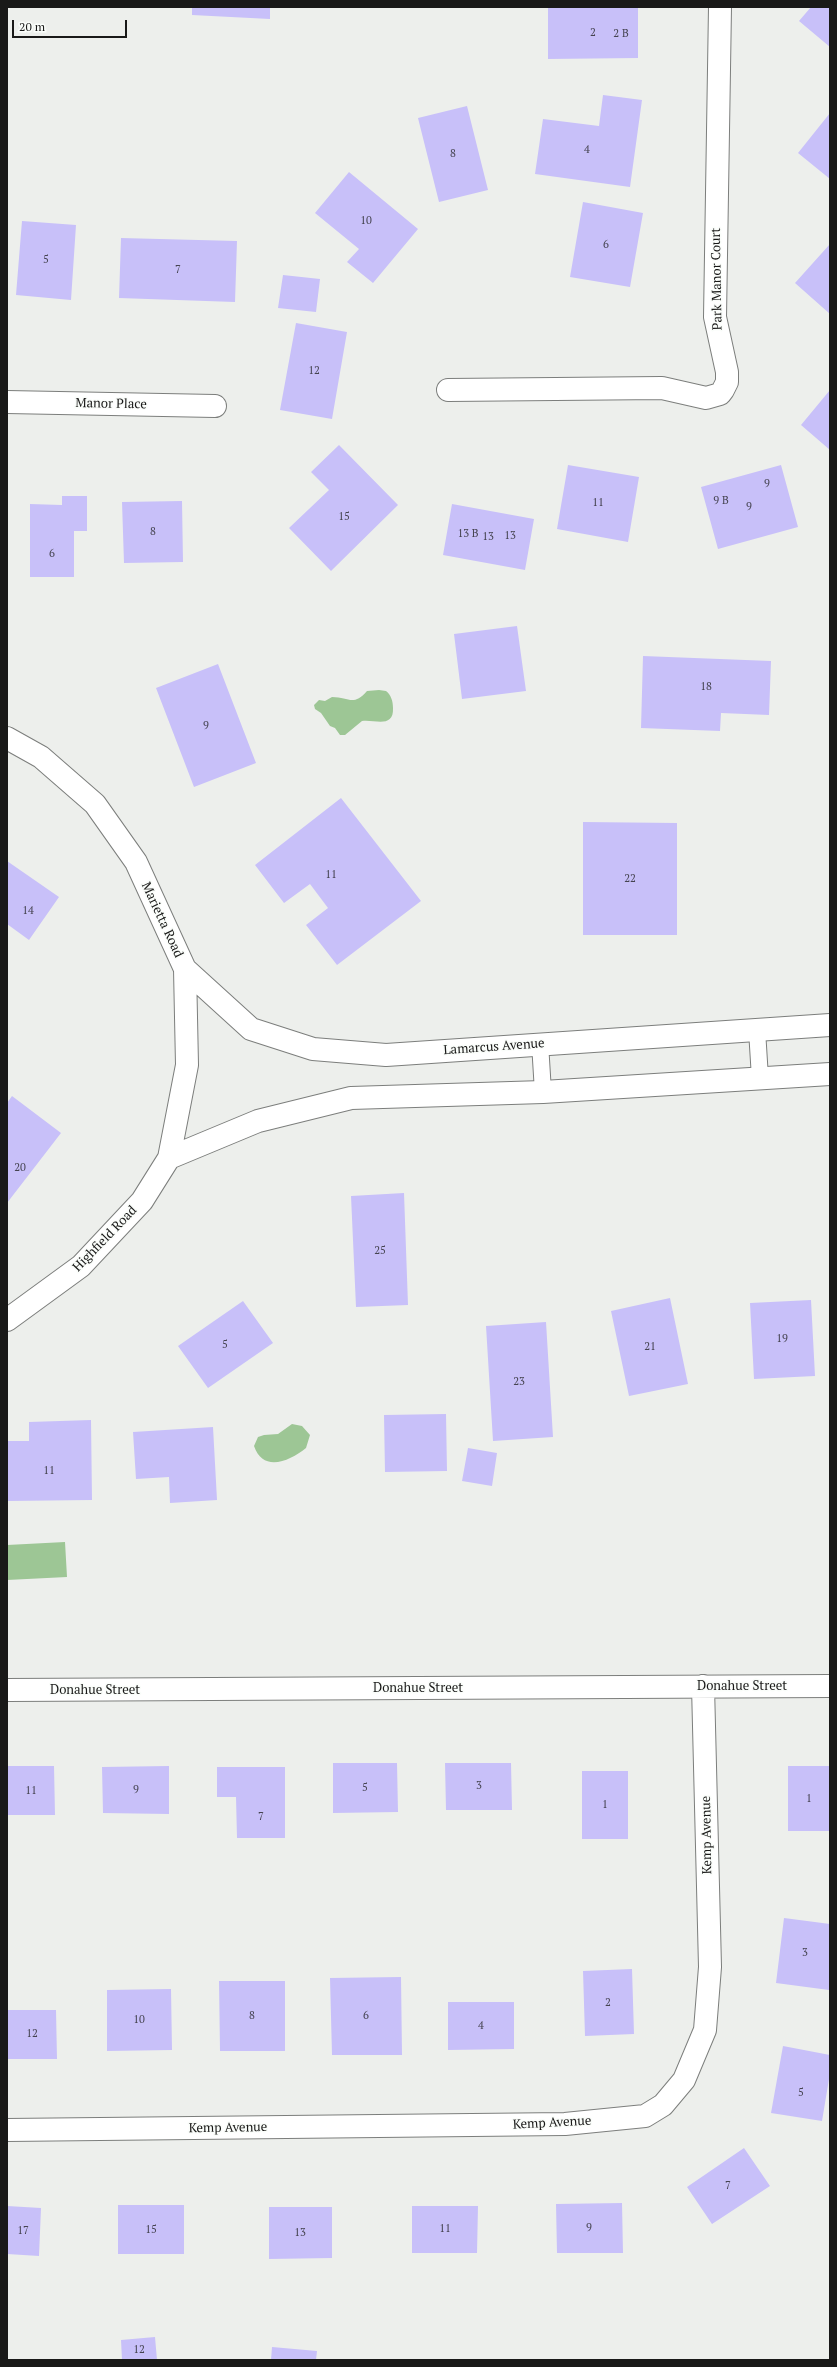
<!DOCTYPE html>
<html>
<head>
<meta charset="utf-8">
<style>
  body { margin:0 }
  #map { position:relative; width:837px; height:2367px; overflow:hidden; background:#edefec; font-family:"PT Serif",serif }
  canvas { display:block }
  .frame { position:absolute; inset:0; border:8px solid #191918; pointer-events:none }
  .scale { position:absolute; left:12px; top:20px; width:115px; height:18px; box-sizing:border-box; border:2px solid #191918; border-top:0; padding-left:5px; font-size:12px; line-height:14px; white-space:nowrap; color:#191918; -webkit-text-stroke:3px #fafdfa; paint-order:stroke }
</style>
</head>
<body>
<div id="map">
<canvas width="837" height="2367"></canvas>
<div class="frame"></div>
<div class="scale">20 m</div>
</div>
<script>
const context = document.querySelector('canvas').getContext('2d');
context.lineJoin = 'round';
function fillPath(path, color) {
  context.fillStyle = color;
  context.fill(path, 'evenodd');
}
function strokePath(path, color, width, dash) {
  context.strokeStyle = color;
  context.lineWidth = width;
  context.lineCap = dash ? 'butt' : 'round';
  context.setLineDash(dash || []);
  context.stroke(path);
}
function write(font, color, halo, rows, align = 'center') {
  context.font = font + ' "PT Serif",serif';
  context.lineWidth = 3;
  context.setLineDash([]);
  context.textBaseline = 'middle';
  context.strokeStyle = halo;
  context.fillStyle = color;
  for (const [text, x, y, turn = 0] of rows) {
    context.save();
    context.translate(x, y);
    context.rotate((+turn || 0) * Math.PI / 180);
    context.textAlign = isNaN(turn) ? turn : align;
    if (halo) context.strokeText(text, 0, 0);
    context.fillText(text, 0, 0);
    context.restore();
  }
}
fillPath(new Path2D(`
  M379,690L386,691C391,695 393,701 393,708C394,729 374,719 362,721L345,735H340L335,728L330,726L321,713L315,709L314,705L319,700L325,701L332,697C349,697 353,707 367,691Z
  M292,1424L302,1426L310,1435L306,1448C290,1461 263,1473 254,1446L258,1437L264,1435L278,1434Z
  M65,1542L67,1577L7,1580V1545Z`), '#9dc695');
fillPath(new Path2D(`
  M192,7H270V19L192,15Z
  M548,7H638V58L548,59Z
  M811,7H830V47L799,21Z
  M603,95L642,100L630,187L535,174L543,119L599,126Z
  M467,106L488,190L439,202L418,118Z
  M830,113V179L798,153Z
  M349,172L418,229L373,283L347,262L359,249L315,213Z
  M583,202L643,213L630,287L570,277Z
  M22,221L76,225L71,300L16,295Z
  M121,238L237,241L235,302L119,298Z
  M830,244V314L795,283Z
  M283,275L320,279L316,312L278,308Z
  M296,323L347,332L332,419L280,410Z
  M830,390V450L801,425Z
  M339,445L398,505L331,571L289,528L329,490L311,472Z
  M568,465L639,477L628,542L557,529Z
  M781,465L798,527L718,549L701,487Z
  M62,496H87V531H74V577H30V504L62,505Z
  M182,501L183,562L124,563L122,502Z
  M452,504L534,519L525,570L443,555Z
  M517,626L526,691L462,699L454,634Z
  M643,656L771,661L769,715L721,713L720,731L641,728Z
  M218,664L256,763L194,787L156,688Z
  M341,798L421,901L337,965L306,925L328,908L310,884L284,903L255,865Z
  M583,822L677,823V935H583Z
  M7,861L59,897L29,940L7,924Z
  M12,1096L61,1133L7,1203V1103Z
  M404,1193L408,1305L356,1307L351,1196Z
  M670,1298L688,1384L629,1396L611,1311Z
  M811,1300L815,1376L754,1379L750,1303Z
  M243,1301L273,1343L208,1388L178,1346Z
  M546,1322L553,1437L493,1441L486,1326Z
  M446,1414L447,1471L385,1472L384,1415Z
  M91,1420L92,1500L7,1501V1441H29V1422Z
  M213,1427L217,1500L170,1503L169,1477L136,1479L133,1432Z
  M468,1448L497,1453L492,1486L462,1481Z
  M333,1763H397L398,1812L333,1813Z
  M445,1763H511L512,1810H446Z
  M7,1766H54L55,1815H7Z
  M169,1766V1814L103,1813L102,1767Z
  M788,1766H830V1831H788Z
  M217,1767H285V1838H237L236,1797H217Z
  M582,1771H628V1839H582Z
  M784,1918L830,1924L829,1990L776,1983Z
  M632,1969L634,2034L585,2036L583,1971Z
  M401,1977L402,2055H332L330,1978Z
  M219,1981H285V2051H220Z
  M171,1989L172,2050L107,2051V1990Z
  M448,2002H514V2049L448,2050Z
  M7,2010H56L57,2059H7Z
  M783,2046L830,2055V2073L822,2121L771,2113Z
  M744,2148L770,2186L712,2224L687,2187Z
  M622,2203L623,2253H557L556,2204Z
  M118,2205H184V2254H118Z
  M7,2206L41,2208L39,2256L7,2254Z
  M412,2206H478L477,2253H412Z
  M269,2207H332V2258L269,2259Z
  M155,2337L157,2360H122L121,2340Z
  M272,2347L317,2351L316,2360H271Z`), '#c8c0f9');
const service = new Path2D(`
  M757,1030L760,1078
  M540,1043L543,1092`);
const minor = new Path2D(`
  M448,390L662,388L706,398L720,394L723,390L727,382V372L715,317L720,7
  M7,402L215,406
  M7,738L41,757L95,804L136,862L185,969L187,1065L169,1158L142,1201L81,1266L7,1320
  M185,969L251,1029L313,1049L386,1055L830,1025
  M169,1158L258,1121L351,1098L543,1092L830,1074
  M7,1690L830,1686
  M7,2130L565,2124L645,2116L663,2105L684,2080L705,2030L710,1967L703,1686`);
strokePath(service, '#7c7e7c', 18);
strokePath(minor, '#7c7e7c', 24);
strokePath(service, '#fff', 16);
strokePath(minor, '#fff', 22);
write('11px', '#454350', null, [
  ["2",593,33],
  ["2 B",621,34],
  ["4",587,150],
  ["8",453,154],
  ["10",366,221],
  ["6",606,245],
  ["5",46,260],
  ["7",178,270],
  ["12",314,371],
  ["9",767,484],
  ["9 B",721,501],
  ["11",598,503],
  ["9",749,507],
  ["15",344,517],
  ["8",153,532],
  ["13 B",468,534],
  ["13",510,536],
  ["13",488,537],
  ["6",52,554],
  ["18",706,687],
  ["9",206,726],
  ["11",331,875],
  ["22",630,879],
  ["14",28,911],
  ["20",20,1168],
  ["25",380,1251],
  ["19",782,1339],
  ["5",225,1345],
  ["21",650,1347],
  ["23",519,1382],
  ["11",49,1471],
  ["3",479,1786],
  ["5",365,1788],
  ["9",136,1790],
  ["11",31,1791],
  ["1",809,1799],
  ["1",605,1805],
  ["7",261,1817],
  ["3",805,1953],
  ["2",608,2003],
  ["8",252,2016],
  ["6",366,2016],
  ["10",139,2020],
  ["4",481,2026],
  ["12",32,2034],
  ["5",801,2093],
  ["7",728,2186],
  ["9",589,2228],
  ["11",445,2229],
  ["15",151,2230],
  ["17",23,2231],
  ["13",300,2233],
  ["12",139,2350]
]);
write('13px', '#191918', '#fafdfa', [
  ["Park Manor Court",717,279,-91],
  ["Manor Place",111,404,1],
  ["Marietta Road",162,920,65],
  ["Lamarcus Avenue",494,1047,-4],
  ["Highfield Road",105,1239,-46],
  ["Donahue Street",742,1686],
  ["Donahue Street",418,1688],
  ["Donahue Street",95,1690],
  ["Kemp Avenue",707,1835,-91],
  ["Kemp Avenue",552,2123,-3],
  ["Kemp Avenue",228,2128,-1]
]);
</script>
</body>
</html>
